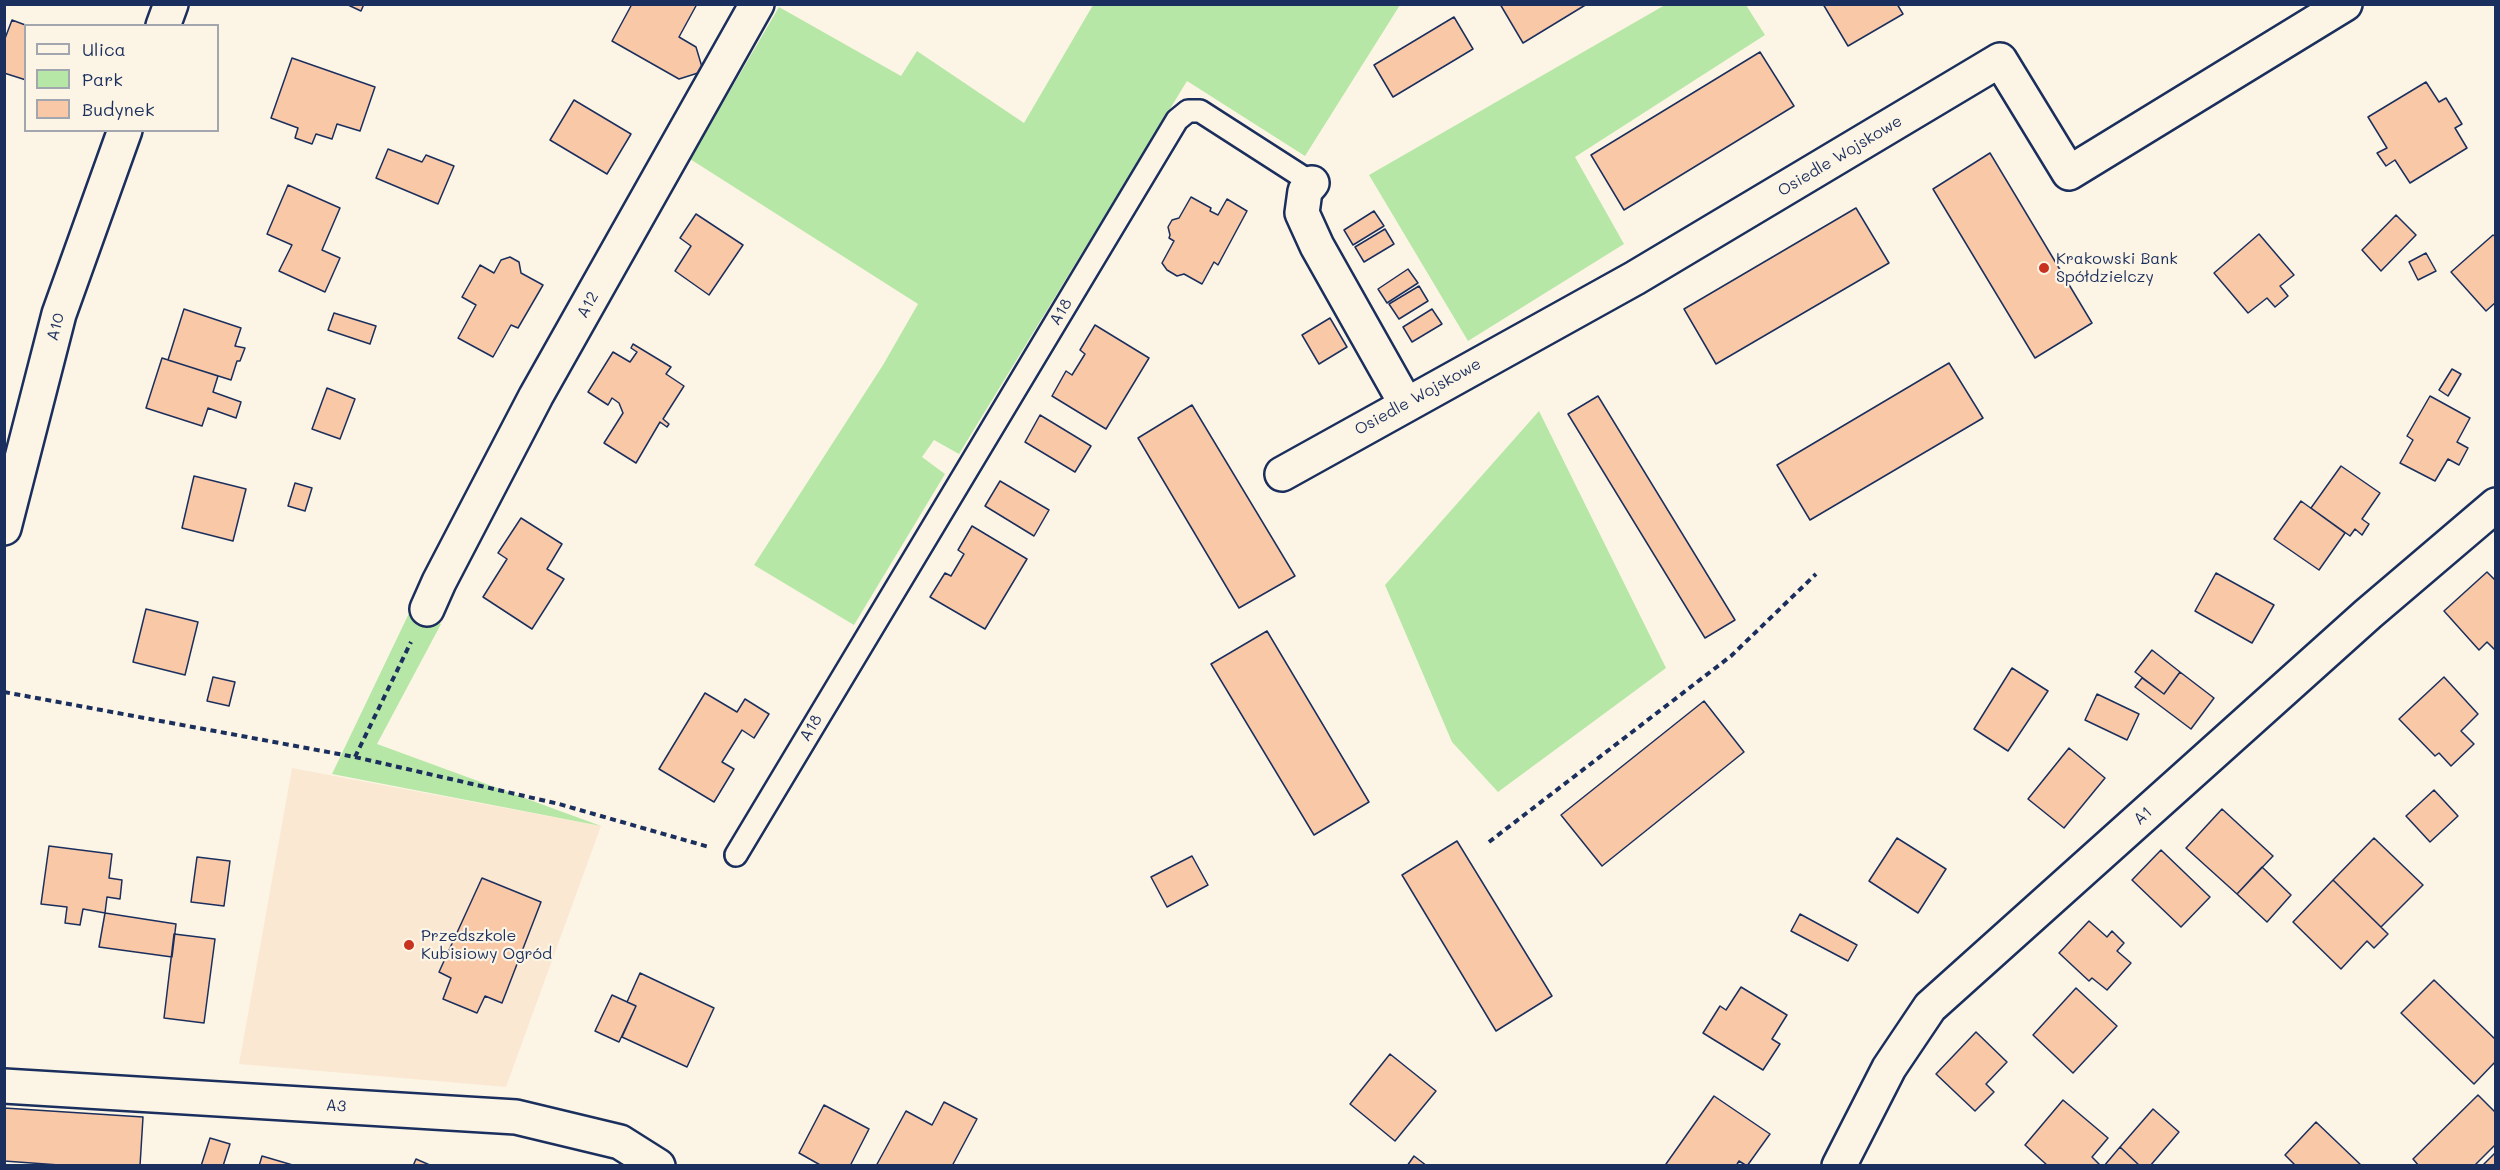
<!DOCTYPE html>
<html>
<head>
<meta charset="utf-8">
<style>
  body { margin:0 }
  #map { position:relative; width:2500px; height:1170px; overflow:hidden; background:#fcf5e5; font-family:Mali,sans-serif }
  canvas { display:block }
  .frame { position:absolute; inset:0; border:6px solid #1b2f5e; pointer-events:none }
  .legend { position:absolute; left:24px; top:24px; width:195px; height:108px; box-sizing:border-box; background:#fcf5e5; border:2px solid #a2a6af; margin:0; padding:8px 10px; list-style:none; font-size:18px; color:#1b2f5e }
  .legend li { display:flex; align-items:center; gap:12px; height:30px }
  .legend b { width:30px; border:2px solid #a2a6af }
</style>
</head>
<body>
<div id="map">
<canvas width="2500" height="1170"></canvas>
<div class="frame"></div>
<ul class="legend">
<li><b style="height:8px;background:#fcf5e5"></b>Ulica</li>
<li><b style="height:16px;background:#b7e7a6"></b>Park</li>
<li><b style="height:16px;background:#f8c8a7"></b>Budynek</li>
</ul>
</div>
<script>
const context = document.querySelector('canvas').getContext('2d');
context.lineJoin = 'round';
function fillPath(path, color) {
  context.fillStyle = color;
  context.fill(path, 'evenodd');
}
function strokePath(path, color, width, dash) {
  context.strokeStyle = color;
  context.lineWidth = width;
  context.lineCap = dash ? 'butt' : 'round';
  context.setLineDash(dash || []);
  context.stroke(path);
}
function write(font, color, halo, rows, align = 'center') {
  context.font = font + ' Mali,sans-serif';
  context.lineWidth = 4.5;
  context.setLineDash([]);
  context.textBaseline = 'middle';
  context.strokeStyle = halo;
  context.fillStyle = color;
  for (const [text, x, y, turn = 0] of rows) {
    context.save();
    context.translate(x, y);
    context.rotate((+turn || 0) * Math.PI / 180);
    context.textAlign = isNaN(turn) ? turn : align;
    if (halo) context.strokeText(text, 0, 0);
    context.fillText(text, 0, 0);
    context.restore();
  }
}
fillPath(new Path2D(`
  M292,768L601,826L506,1087L239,1064Z`), '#fbe8d2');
fillPath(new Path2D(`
  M1093,5H1400L1305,156L1187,81L959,454L934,440L922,457L945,474L854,625L754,565L883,365L918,304L690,159L779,7L901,76L917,51L1024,123Z
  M1665,5H1746L1765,35L1575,157L1624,244L1468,341L1369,175Z
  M1539,411L1666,668L1498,792L1452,742L1385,585Z
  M412,607L441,624L377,744L601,826L332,774Z`), '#b7e7a6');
const building = new Path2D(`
  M346,4H364L361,11Z
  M632,4H697L679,37L696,47L702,67L698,73L679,79L612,41Z
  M1500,4H1587L1523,43Z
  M1823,4H1897L1903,14L1848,46Z
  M1454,17L1473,49L1393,97L1374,65Z
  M12,20L28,26H26V80L4,73V41Z
  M1760,52L1794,106L1624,210L1591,155Z
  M292,58L375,87L360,131L337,124L332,139L316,134L312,144L295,138L298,128L271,118Z
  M2426,82L2439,102L2446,98L2462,124L2455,128L2467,148L2410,183L2395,160L2386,166L2377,153L2387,148L2368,117Z
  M574,100L631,134L607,174L550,140Z
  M388,149L422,162L426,155L454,166L438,204L376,178Z
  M1990,153L2092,323L2035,358L1933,189Z
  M288,185L340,208L322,250L340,258L325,292L279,271L292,245L267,234Z
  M1191,197L1211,208L1210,211L1218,215L1227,199L1247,211L1218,265L1214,262L1202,284L1184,274L1177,276L1167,270L1162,263L1174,241L1169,238L1170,235L1168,227L1172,220L1179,218Z
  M1856,208L1889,263L1716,364L1684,309Z
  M1374,211L1384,226L1353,245L1344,230Z
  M696,214L743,245L709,295L675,271L691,246L680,238Z
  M2396,215L2416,235L2381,271L2362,250Z
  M1385,229L1394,244L1364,262L1355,247Z
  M2259,234L2294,275L2280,286L2288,296L2275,307L2267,298L2248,313L2214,273Z
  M2493,235L2496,237V302L2486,311L2451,272Z
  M2426,253L2436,271L2418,280L2409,262Z
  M510,257L519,262L521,273L543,285L518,328L511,325L493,357L458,338L476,305L462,297L480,265L494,273L501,260Z
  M1408,269L1418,283L1387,303L1378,289Z
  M1419,286L1428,301L1399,319L1389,304Z
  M184,309L241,328L235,346L245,348L240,361H237L231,380L168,360Z
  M1432,309L1442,324L1412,342L1403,327Z
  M334,313L376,326L370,344L328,330Z
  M1330,318L1347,347L1319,364L1302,335Z
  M1095,325L1149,358L1106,429L1052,396L1066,371L1072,375L1085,354L1080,350Z
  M633,344L671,367L666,374L684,386L663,419L669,424L667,427L660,422L636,463L604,443L623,413L619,403L612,398L608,405L588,392L613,352L630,362L637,352L631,348Z
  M162,358L218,376L213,392L241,402L236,418L208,408L202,426L146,408Z
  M1949,363L1983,418L1810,520L1777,465Z
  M2452,369L2461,374L2448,396L2439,390Z
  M327,388L355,399L340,439L312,429Z
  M1598,396L1735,620L1705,638L1568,414Z
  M2430,396L2470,418L2457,442L2468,448L2459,465L2448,459L2435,481L2400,463L2413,440L2407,436Z
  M1192,405L1295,576L1239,608L1138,438Z
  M1040,415L1091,446L1075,472L1025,442Z
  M2341,466L2380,493L2362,519L2369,524L2362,535L2355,529L2350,536L2311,508Z
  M194,476L246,489L233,541L182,528Z
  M1000,481L1049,510L1034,536L985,506Z
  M295,483L312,488L305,511L288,506Z
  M2301,501L2345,533L2319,570L2274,539Z
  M521,518L562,544L547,569L564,579L532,629L483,597L507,559L498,553Z
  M972,526L1027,559L985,629L930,597L945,573L951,576L964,554L958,550Z
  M2487,572L2496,581V651L2487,642L2479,650L2444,611Z
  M2216,573L2274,605L2252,643L2195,611Z
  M146,609L198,622L185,675L133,662Z
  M1267,631L1369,802L1314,835L1211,664Z
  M2152,650L2180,672L2164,694L2135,672Z
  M2012,668L2048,691L2008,751L1974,729Z
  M2180,672L2214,698L2191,729L2135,687L2142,678L2164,694Z
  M213,677L235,682L229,706L207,701Z
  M2444,677L2478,714L2461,731L2474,744L2451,766L2439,753L2435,756L2399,719Z
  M705,693L737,712L745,699L769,714L754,738L742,730L722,762L734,769L714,802L659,769Z
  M2097,694L2139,714L2127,740L2085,720Z
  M1704,701L1744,752L1602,866L1561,815Z
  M2069,748L2105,778L2064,828L2028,799Z
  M2434,790L2458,816L2430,842L2406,816Z
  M2222,809L2273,856L2237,894L2186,848Z
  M1897,838L1946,869L1918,913L1869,881Z
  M2374,838L2423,885L2381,927L2333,880Z
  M1457,841L1552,996L1496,1031L1402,875Z
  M49,846L112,854L109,878L122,880L120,899L107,897L105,913L83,909L80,925L65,923L67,907L41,904Z
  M2161,850L2210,897L2181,927L2132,880Z
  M1192,856L1208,885L1167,907L1151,877Z
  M197,857L230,861L224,906L191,902Z
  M2262,867L2291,895L2267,922L2237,894Z
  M482,878L541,902L502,1003L485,996L477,1013L443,999L451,978L439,972Z
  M2333,880L2388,934L2374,948L2367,941L2341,969L2293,922Z
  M105,913L176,924L172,957L99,947Z
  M1800,914L1857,945L1848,961L1791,931Z
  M2089,921L2107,937L2112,931L2124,943L2117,951L2131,963L2107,990L2092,978L2089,981L2059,953Z
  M174,934L215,939L204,1023L164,1018Z
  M640,973L714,1008L687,1067L622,1037L636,1006L627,1002Z
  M2434,980L2496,1040V1061L2474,1084L2401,1013Z
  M1741,987L1787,1015L1772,1039L1780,1044L1763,1070L1703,1033L1720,1006L1726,1010Z
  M2076,988L2117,1026L2073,1073L2033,1035Z
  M612,995L636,1006L619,1042L595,1031Z
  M1976,1032L2007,1062L1986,1084L1994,1092L1975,1111L1936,1074Z
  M1390,1054L1436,1091L1395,1141L1350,1104Z
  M2478,1095L2496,1113V1144L2474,1166H2419L2413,1159Z
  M1714,1096L1770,1134L1747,1166L1739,1161L1736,1166H1669L1666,1164Z
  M2063,1100L2108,1138L2092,1157L2101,1166H2048L2025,1145Z
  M944,1102L977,1119L952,1166H876L906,1111L932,1125Z
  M824,1105L869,1129L850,1166H822L799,1153Z
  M4,1108L143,1117L140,1166H73L4,1161Z
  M2153,1109L2179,1132L2150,1166H2140L2120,1147Z
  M2316,1122L2362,1166H2296L2285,1155Z
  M210,1138L230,1144L223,1166H201Z
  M2120,1147L2140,1166H2104Z
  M2496,1152V1166H2482Z
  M262,1156L296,1166H259Z
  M1414,1156L1427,1166H1407Z
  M416,1159L432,1166H413Z`);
fillPath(building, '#f8c8a7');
strokePath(building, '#1b2f5e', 1.5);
const lane = new Path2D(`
  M736,855L1177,120L1188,111H1200L1312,183`);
const street = new Path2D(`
  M163,26L171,4
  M1312,183L1305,191L1302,213L1317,246L1406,404
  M1282,474L1635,278L2000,60L2069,173L2345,4
  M4,528L59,314L125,130
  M427,609L439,582L536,396L757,4
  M4,1086L516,1117L620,1142L658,1166
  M1839,1166L1889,1068L1930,1007L2368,614L2496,505`);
strokePath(lane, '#1b2f5e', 26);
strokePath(street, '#1b2f5e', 38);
strokePath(new Path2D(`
  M4,692L355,757L411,642
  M355,757L559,804L709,847
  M1489,842L1731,656L1816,574`), '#1b2f5e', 4, [6, 4.5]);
strokePath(lane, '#fcf5e5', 21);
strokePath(street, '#fcf5e5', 33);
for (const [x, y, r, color] of [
  [2044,268,6,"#c8321e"],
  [409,945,6,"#c8321e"]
]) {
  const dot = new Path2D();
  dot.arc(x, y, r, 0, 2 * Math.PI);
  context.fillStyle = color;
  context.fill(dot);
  strokePath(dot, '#fcf5e5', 2);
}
write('16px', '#1b2f5e', '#fcf5e5', [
  ["Osiedle Wojskowe",1840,156,-31],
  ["A12",588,305,-61],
  ["A18",1061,312,-59],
  ["A10",56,327,-75],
  ["Osiedle Wojskowe",1418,397,-29],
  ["A18",811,728,-59],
  ["A1",2143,816,-42],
  ["A3",336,1106,4]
]);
write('16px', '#1b2f5e', '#fcf5e5', [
  ["Krakowski Bank",2056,259],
  ["Spółdzielczy",2056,277],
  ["Przedszkole",421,936],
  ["Kubisiowy Ogród",421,954]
], 'left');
</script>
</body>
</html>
